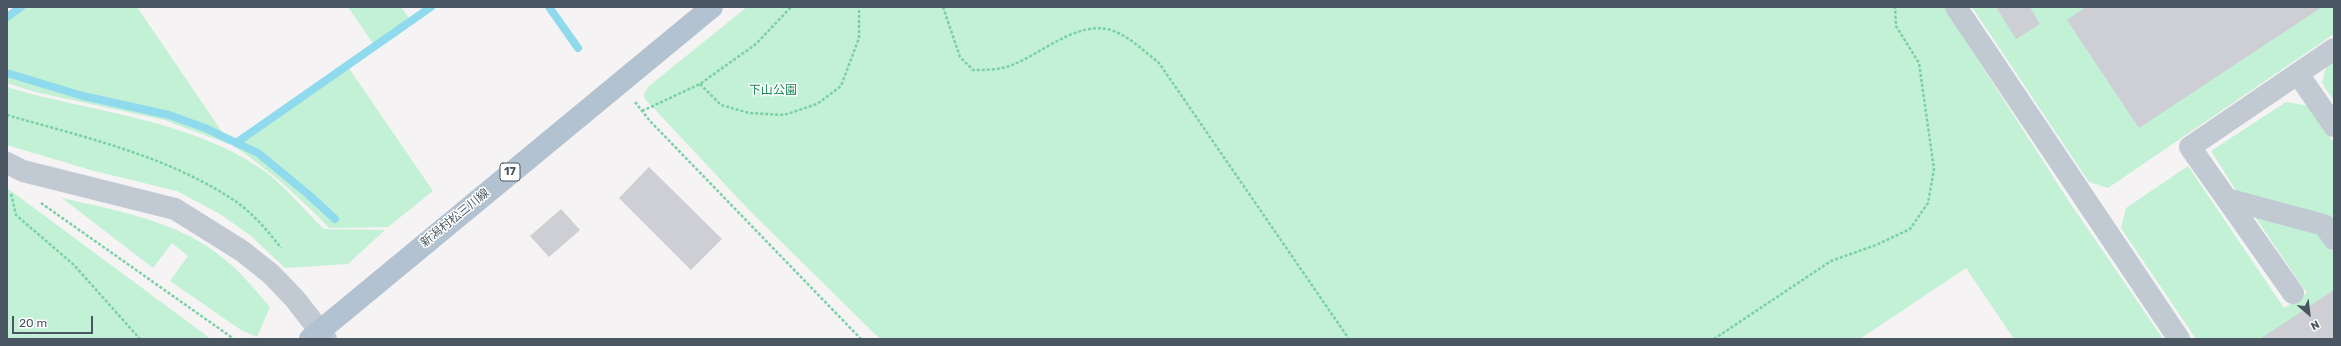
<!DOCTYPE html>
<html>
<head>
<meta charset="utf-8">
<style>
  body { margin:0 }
  #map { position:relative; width:2341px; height:346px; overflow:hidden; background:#f5f3f3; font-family:Rubik,sans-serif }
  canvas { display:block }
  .frame { position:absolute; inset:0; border:8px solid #4a5661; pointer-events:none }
  .north { position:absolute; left:2289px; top:294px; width:40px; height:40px; -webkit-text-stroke:3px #fff; paint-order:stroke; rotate:152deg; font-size:11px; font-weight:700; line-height:16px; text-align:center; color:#4a5661 }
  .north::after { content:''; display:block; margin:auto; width:14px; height:18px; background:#4a5661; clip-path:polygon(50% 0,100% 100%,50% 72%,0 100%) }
  .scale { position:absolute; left:12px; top:316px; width:81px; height:18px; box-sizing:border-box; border:2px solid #4a5661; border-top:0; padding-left:5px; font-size:12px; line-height:14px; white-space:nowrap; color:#4a5661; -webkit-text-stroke:3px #fff; paint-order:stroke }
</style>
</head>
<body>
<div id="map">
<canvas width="2341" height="346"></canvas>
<div class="frame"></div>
<div class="north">N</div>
<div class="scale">20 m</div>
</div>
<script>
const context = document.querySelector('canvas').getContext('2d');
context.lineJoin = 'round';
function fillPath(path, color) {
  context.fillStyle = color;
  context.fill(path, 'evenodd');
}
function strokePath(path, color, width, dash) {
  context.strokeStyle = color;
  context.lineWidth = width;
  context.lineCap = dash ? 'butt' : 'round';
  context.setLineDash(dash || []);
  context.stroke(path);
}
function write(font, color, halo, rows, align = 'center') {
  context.font = font + ' Rubik,"Noto Sans JP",sans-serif';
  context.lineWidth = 3;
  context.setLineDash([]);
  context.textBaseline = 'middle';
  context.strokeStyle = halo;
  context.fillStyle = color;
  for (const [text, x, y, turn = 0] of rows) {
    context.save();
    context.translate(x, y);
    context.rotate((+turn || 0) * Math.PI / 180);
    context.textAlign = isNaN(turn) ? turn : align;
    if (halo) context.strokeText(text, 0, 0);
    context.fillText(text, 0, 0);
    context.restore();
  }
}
fillPath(new Path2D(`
  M19,7H137L231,145L164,120L35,92L7,83V18Z
  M348,7H401L413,24L376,48Z
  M747,7H1944L2068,200L2163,339H2014L1966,268L1860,339H880L749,210L645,99L644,94L649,86Z
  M1972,7H2334V34L2108,188L2089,182Z
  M2334,58V101L2322,83L2327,63Z
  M348,67L433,191L388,227L329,228C298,196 272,172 235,147Z
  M7,87C93,113 187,118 263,170C283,184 306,212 324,229L385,230L348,264L285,268L251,236L220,214L177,191L94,171L7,145Z
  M2286,102L2309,106L2334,143V229L2239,195L2211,151Z
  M2188,166L2284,308L2307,293L2251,211L2318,230L2334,253V339H2196L2121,228L2126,208Z
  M7,188L211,339H7Z
  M62,198C126,213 187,222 237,270C249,282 259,295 270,307L257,337L241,330L170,281L188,256L172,243L153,268Z`), '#c3f1d5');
strokePath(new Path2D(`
  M549,7L578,48
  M7,17L21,7
  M7,73L83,96L169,115L205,128L258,153L309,195L335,219
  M236,143L431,7`), '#90daee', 8);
fillPath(new Path2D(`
  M1996,7H2030L2040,24L2016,39Z
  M2086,7H2322L2139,128L2067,20Z
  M649,167L722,239L691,270L619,198Z
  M561,209L580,230L549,257L530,236Z
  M2334,290V339H2260Z`), '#cdcfd5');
strokePath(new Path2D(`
  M943,7L960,57L973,70C986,70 1000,70 1012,65C1041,54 1078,20 1111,30C1129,36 1145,52 1159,63L1349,339
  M700,84L721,105L749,113L784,115L817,104L841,86L859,38V7
  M635,102L650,121L861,339
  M642,111L700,84L756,44L791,7
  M7,115C83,137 165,155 232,199C251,211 268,231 281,248
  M11,194L16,215L74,265L140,339
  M41,203L234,339
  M1714,339L1831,261L1876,245L1910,229L1928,203L1934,169L1919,63L1896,26L1895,7`), '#7ad0a6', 2.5, [3, 2]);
strokePath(new Path2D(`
  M1956,7L2179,339
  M2298,74L2334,126
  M7,163L23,171L175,209L242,251L271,274L295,299L326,339
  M2227,199L2324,225L2334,239
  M2293,293L2190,147L2334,49`), '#c1cad2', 22);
strokePath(new Path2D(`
  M310,339L712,7`), '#b3c2d1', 22);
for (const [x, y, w] of [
  [510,172,20]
]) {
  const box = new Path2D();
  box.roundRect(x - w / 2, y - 9, w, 18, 3);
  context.fillStyle = '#fff';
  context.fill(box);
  strokePath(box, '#4a5661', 1);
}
write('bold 11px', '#4a5661', null, [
  ["17",510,172]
]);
write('12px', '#17864f', '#fff', [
  ["下山公園",773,91]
]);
write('12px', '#4a5661', '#fff', [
  ["新潟村松三川線",455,218,-39]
]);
</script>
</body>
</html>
